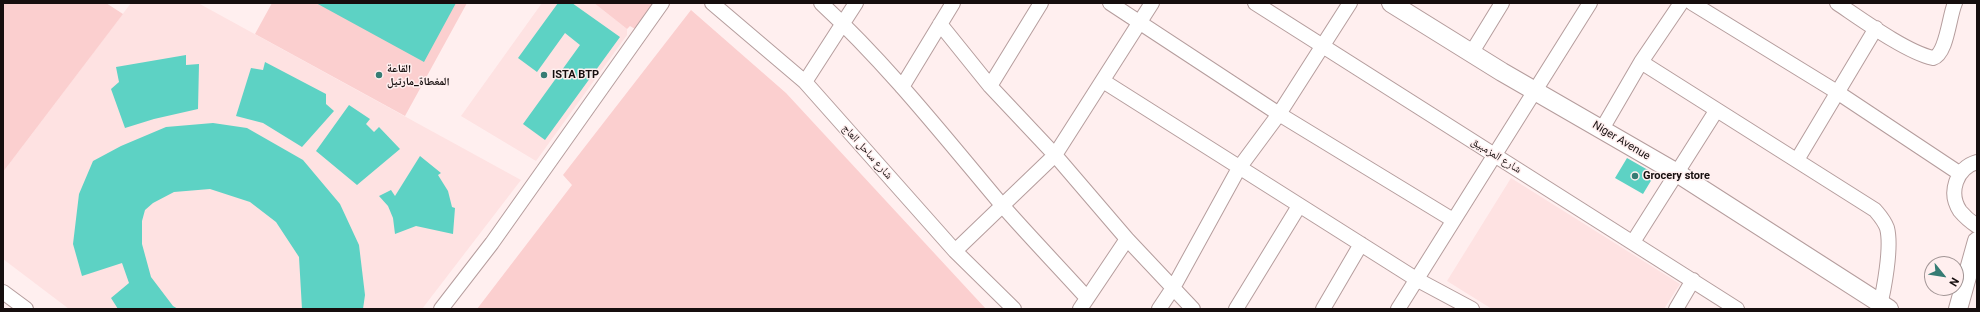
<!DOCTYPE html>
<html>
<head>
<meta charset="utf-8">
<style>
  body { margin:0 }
  #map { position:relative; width:1980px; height:312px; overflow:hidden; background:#ffefef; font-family:Roboto,sans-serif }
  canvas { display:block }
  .frame { position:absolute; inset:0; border:4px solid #160e0e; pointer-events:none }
  .north { position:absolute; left:1924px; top:256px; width:40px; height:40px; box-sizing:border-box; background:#ffefef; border:1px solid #a29595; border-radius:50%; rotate:120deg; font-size:11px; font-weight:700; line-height:16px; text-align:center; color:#160e0e }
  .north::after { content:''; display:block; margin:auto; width:14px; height:18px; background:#367c74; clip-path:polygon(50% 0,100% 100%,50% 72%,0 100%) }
</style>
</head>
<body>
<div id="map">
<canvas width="1980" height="312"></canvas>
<div class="frame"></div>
<div class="north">N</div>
</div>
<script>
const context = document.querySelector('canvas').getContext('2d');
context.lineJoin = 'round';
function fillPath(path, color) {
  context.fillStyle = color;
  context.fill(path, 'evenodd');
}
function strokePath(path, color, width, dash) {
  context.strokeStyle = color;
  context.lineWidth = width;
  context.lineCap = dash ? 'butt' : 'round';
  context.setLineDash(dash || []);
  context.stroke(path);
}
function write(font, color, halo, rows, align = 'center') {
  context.font = font + ' Roboto,"Noto Naskh Arabic",sans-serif';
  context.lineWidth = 3;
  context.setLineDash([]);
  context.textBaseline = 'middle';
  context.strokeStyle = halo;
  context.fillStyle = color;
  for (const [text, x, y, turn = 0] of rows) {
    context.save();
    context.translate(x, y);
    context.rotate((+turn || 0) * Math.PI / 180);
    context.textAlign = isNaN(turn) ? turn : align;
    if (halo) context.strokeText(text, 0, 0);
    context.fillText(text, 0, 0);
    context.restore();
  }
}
fillPath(new Path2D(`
  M131,3H198L521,180L422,309H69L3,259V172Z
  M542,3H594L627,29V35L536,161L461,116Z
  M1511,178L1680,284L1664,309H1492L1447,281Z`), '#fee2e2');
fillPath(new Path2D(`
  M3,3H106L123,14L3,172Z
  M272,3H467L405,116L255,34Z
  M594,3H655L635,29L630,26L627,29Z
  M691,10L786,93L986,309H477L572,185L563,175Z`), '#fbcfcf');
fillPath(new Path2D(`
  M316,3H456L424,62Z
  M558,3H572L620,37L545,140L523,124L580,45L565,33L537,72L518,58Z
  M186,55V65L199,64L198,109L154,119L125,128L111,89L119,82L116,67Z
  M265,62L326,94V104L334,111L302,147L263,123L236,116L251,68L263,70Z
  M349,105L370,119L366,124L374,132L379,127L400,149L357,185L316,151Z
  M213,123L247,128L303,160L340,204L359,245L365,295L363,309H302L299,257L276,222L250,202L210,189L174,192L153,203L145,210L142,221V244L151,277L173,306L178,309H118L111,298L129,283L122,263L82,276L73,244L79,194L93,161L121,146L166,127Z
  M420,156L441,173L438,175L448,191L452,207L455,208L453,234L416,226L395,234L393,218L388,206L379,196L391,190L395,196Z
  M1627,158L1655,174L1643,194L1615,178Z`), '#5dd2c4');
const minor = new Path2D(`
  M712,3L805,82L955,251L1014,309
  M821,3C887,64 943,135 1001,204C1029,236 1059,267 1087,298
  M1110,3L1279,114L1453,220
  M1255,3L1737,309
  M1692,3L1837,92L1959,173
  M1837,3C1861,19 1906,52 1933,58C1947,54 1949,16 1955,3
  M940,24L990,86L1055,155L1127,239L1193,309
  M1472,52L1502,3
  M1641,62L1875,210C1880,216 1884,220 1887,228C1892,247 1884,290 1879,309
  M1103,81L1416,279L1472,309
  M805,82L856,3
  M990,86L1041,3
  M902,87L953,3
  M1602,129L1641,62L1681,3
  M1797,160L1876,28
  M1977,162C1956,168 1948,193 1960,211C1965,217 1971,222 1977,226
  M1633,242L1716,111
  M955,251L1055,155L1152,3
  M3,292L26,309
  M441,309L492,243L662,3
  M1080,309L1127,239
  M1159,309L1173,288L1239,168L1279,114L1350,3
  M1236,309L1299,206
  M1323,309L1361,244
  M1398,309L1590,3
  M1676,309L1693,280`);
const tertiary = new Path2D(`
  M1391,3L1502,72L1677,173L1889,309
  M1958,309L1977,241`);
strokePath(minor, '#b59d9d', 16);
strokePath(tertiary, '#b59d9d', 20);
strokePath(minor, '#fff', 14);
strokePath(tertiary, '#fff', 18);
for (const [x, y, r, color] of [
  [379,75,4,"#367c74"],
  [544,75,4,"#367c74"],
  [1635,176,4,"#367c74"]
]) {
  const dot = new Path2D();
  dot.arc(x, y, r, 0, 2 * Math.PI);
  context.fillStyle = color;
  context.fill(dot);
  strokePath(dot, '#ffefef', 1.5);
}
write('bold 11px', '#160e0e', '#ffefef', [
  ["القاعة",387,69],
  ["المغطاة_مارتيل",387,82],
  ["ISTA BTP",552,75],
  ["Grocery store",1643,176]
], 'left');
write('11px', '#160e0e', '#ffefef', [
  ["Niger Avenue",1621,141,31],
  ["شارع ساحل العاج",867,152,48],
  ["شارع المزمبيق",1496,156,32]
]);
</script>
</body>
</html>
